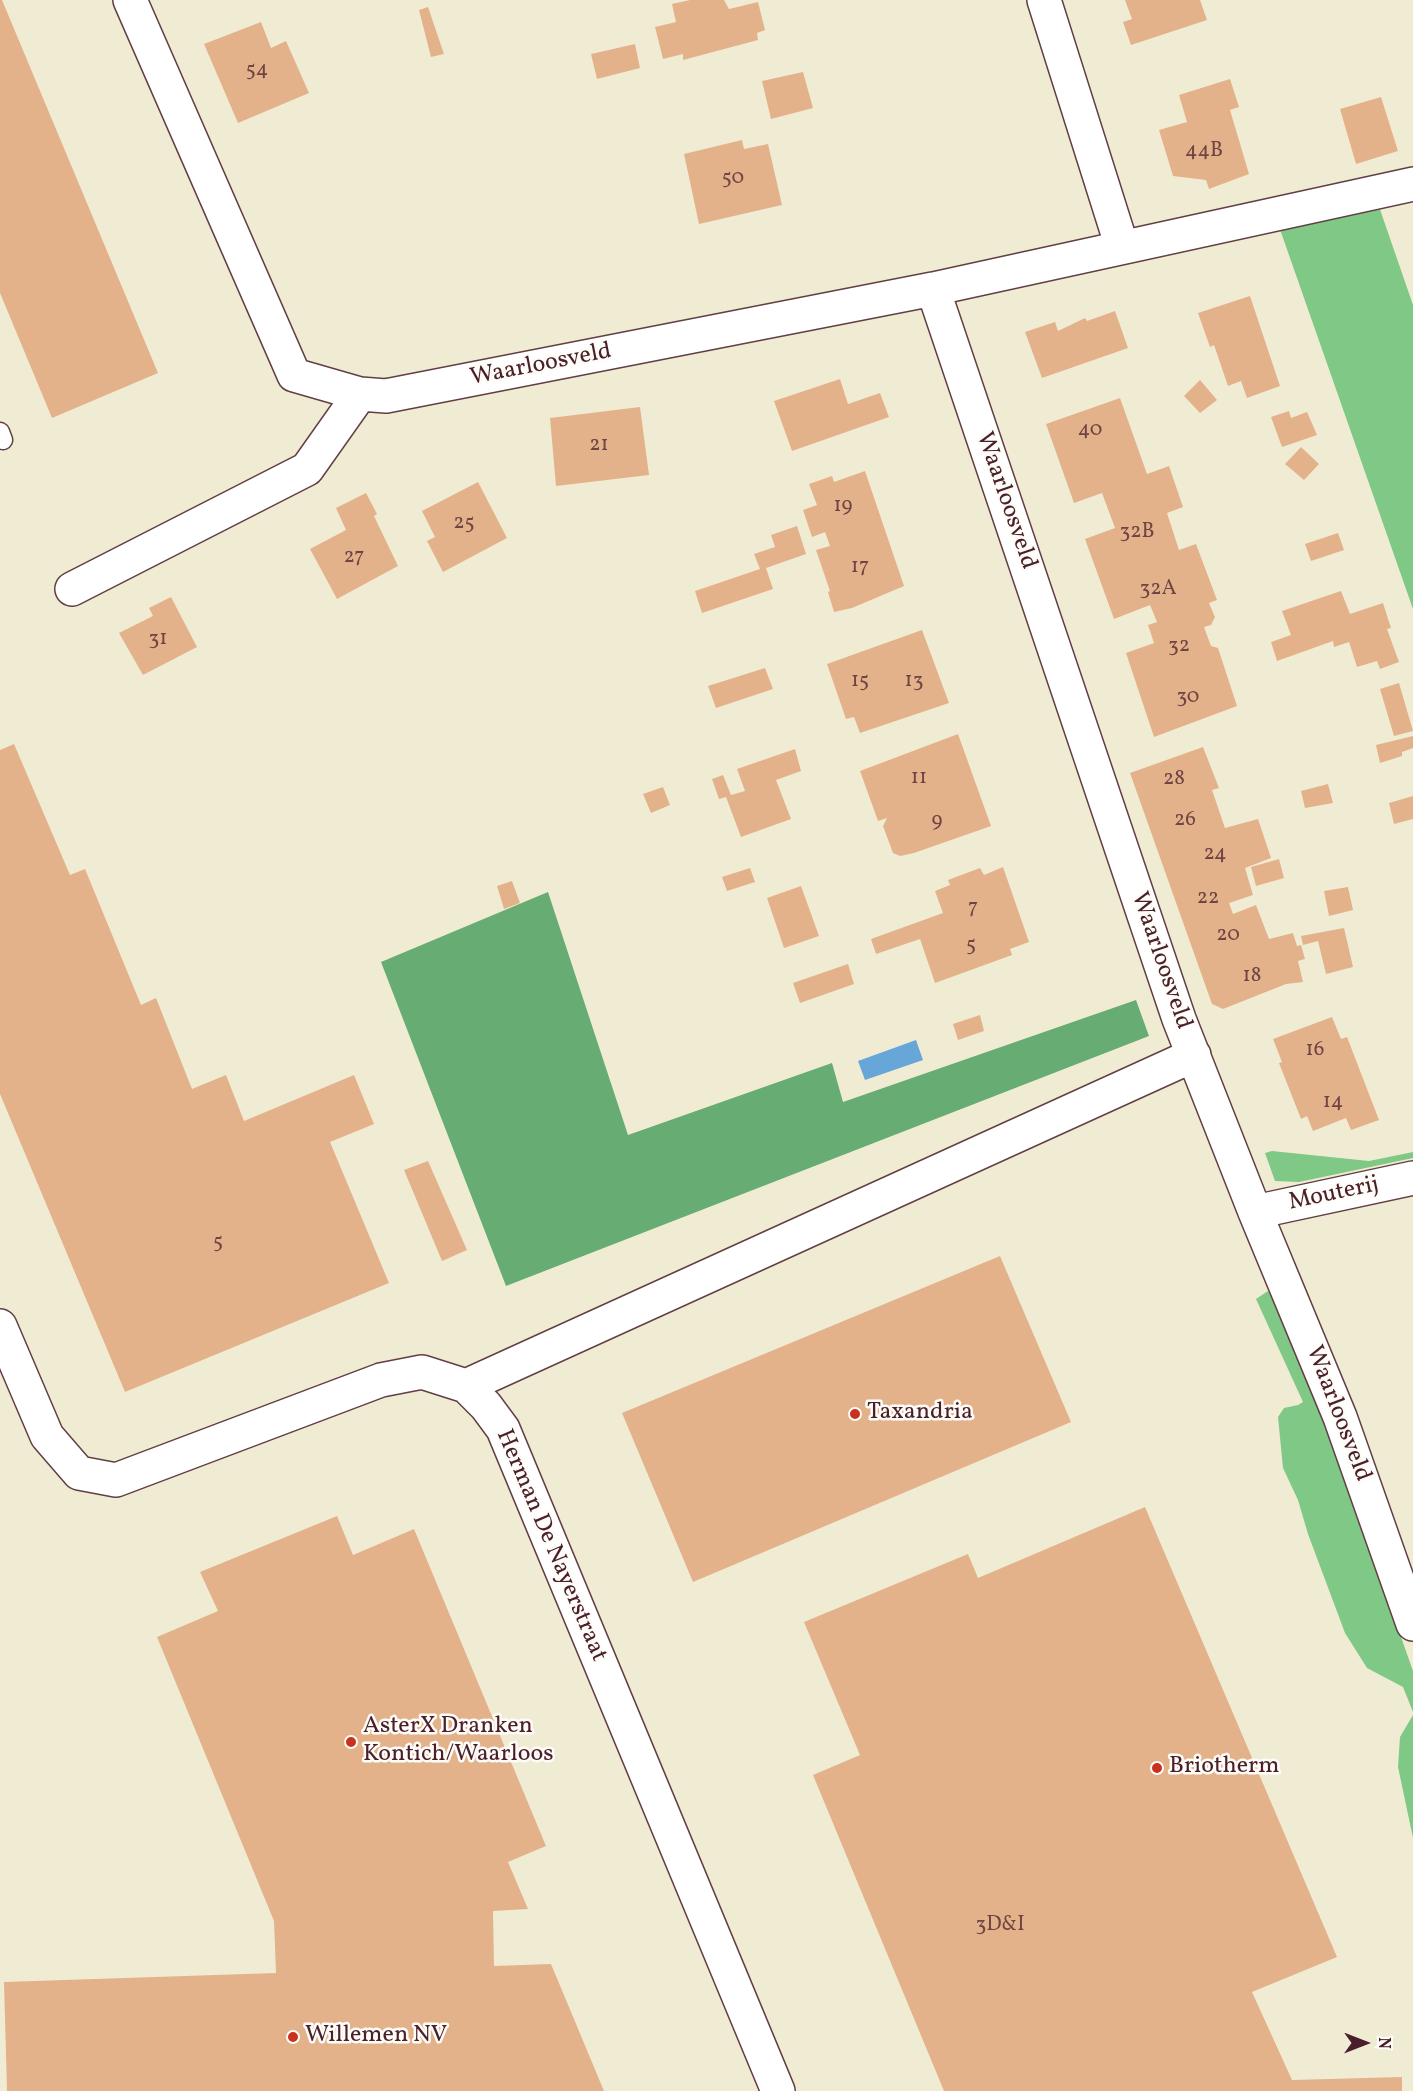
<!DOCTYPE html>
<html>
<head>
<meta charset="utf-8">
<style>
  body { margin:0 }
  #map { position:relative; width:1413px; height:2091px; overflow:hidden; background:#f0ecd4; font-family:Vollkorn,serif }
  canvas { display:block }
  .north { position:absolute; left:1335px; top:2013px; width:60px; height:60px; -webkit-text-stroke:4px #fdfcf7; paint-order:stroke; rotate:90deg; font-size:16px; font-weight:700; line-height:24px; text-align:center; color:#4a1f2b }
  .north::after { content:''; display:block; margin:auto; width:21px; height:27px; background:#4a1f2b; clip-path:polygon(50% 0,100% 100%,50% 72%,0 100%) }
</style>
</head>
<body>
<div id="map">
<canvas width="1413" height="2091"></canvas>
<div class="north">N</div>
</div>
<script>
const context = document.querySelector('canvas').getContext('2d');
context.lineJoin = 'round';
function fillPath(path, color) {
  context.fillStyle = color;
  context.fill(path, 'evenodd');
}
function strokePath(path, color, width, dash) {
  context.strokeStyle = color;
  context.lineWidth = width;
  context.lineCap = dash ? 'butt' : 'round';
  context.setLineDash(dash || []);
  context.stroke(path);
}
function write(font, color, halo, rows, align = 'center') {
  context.font = font + ' Vollkorn,serif';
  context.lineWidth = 5;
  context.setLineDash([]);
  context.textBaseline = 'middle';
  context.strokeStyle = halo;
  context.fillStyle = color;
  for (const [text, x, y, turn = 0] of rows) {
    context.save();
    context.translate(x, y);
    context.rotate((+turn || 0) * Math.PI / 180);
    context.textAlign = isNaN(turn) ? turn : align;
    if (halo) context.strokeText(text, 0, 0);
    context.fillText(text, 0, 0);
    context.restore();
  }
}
fillPath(new Path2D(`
  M1375,195L1413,305V609L1276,218Z
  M1272,1151L1369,1161L1413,1152V1158L1299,1182L1275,1181L1265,1153Z
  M1268,1291L1274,1299L1319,1405L1413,1671V1712L1403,1687L1367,1668L1345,1633L1308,1534L1298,1500L1283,1468L1278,1417L1284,1408L1298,1405L1303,1402L1256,1299Z
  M1413,1715V1838L1398,1767L1400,1737Z`), '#7fc885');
fillPath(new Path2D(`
  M548,892L628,1135L832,1063L843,1102L1136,1000L1149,1036L506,1286L381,962Z`), '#67ac72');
fillPath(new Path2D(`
  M916,1040L923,1060L865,1080L858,1061Z`), '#67a6d9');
fillPath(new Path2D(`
  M0,0H2L158,373L52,418L0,293Z
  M690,0H724L729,9L758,2L765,30L757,33L758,40L683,60V54L663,59L655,27L676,22L672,4Z
  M1125,0H1200L1207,20L1131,45L1123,22L1132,19Z
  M428,7L444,54L431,57L419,10Z
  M261,22L271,48L286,41L309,93L238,123L204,44Z
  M635,44L640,68L597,79L591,54Z
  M803,72L813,108L771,119L762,81Z
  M1230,79L1239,107L1230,110L1249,174L1209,189L1206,180L1173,176L1159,130L1187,122L1179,95Z
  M1381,97L1398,151L1356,164L1340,109Z
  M742,140L744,149L768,144L782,205L699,224L684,154Z
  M1250,296L1280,386L1247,398L1241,381L1228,386L1214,345L1210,347L1198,313Z
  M1115,311L1128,348L1042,378L1025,332L1055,322L1058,331L1085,318L1087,321Z
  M840,379L848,404L880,393L889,417L792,451L774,401Z
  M1200,380L1217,400L1200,413L1184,396Z
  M1120,398L1147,474L1169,466L1183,507L1167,513L1179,550L1196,544L1217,600L1209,603L1215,617L1211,625L1204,627L1211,646L1218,648L1237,706L1154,737L1126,653L1154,643L1148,625L1157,622L1150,605L1114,619L1085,539L1115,528L1102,493L1074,503L1046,424Z
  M640,407L649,475L556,486L550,418Z
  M1289,411L1291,418L1307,412L1317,435L1282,447L1271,417Z
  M1301,447L1319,464L1304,480L1285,464Z
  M865,471L904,586L852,608L834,612L828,592L830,591L816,550L830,546L825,532L812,537L803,510L817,505L809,484L832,476L834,482Z
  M478,482L507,538L443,572L427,541L435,537L422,511Z
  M366,493L377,514L374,516L398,566L337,599L310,549L346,530L336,508Z
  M797,526L806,554L766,568L773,589L702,613L695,591L760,569L754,554L775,547L771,535Z
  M1338,533L1344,550L1311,561L1305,544Z
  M1341,591L1350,614L1383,603L1391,628L1387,629L1399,662L1380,669L1377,661L1357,667L1349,642L1334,647L1333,641L1277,661L1271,642L1291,635L1282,611Z
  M171,597L197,647L143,675L119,633L153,616L149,608Z
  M922,630L949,703L860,733L854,717L846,719L827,664Z
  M765,668L773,689L716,708L708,686Z
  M1399,683L1413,731L1394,736L1380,689Z
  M958,734L991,826L914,853L900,856L893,853L883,826L887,818L878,821L860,771Z
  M1413,736V748L1402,752V756L1380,763L1376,745Z
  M14,744L70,875L85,869L141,1005L156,998L192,1089L226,1075L244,1121L354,1075L374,1124L330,1142L389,1283L125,1392L0,1094V750Z
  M1203,747L1219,788L1212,790L1225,828L1258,819L1271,858L1245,868L1253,895L1229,903L1233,914L1256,905L1269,939L1293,933L1297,946L1301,945L1305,959L1298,961L1303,982L1286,984L1223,1009L1212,1004L1130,773Z
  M795,749L801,771L776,780L791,819L741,837L726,797L719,799L712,779L723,775L731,795L745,791L737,769Z
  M1328,784L1333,803L1305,808L1301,791Z
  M663,787L670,805L651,813L643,794Z
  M1413,796V819L1394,824L1389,803Z
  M1279,859L1284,878L1256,886L1251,867Z
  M1003,867L1029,942L1010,949L1012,955L935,983L920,939L876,954L871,939L943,913L935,891L950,885L948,880L980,868L984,875Z
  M750,868L755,882L727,891L722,877Z
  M512,881L520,903L504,909L497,886Z
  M801,886L819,936L784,948L767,898Z
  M1348,887L1353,910L1329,916L1324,891Z
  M1344,928L1353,967L1326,974L1318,941L1303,945L1301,936Z
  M848,964L854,984L800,1003L793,983Z
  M980,1015L984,1031L958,1040L953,1024Z
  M1332,1017L1341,1039L1347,1037L1379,1120L1351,1130L1346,1118L1313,1131L1307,1116L1301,1119L1279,1063L1282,1062L1273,1039Z
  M428,1161L467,1250L442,1261L404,1170Z
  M1000,1256L1071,1422L693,1582L622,1413Z
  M1145,1507L1337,1957L1252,1992L1292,2080L1402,2077V2091H944L813,1775L860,1755L804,1622L968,1554L978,1578Z
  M337,1516L353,1555L414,1529L546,1846L508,1862L528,1909L493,1911L494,1966L551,1964L604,2091H7L4,1982L276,1973L274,1921L157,1637L218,1611L200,1572Z`), '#e3b28b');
const lane = new Path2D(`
  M0,432L3,440`);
const street = new Path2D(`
  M130,0L294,375L360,394L386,396L933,289L1413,184
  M1044,0L1122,247
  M933,289L1179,1019L1255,1212L1340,1417L1413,1624
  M72,589L307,469L360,394
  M1255,1212L1413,1178
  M0,1326L47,1436L79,1473L116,1480L381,1380L422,1372L466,1386L486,1406L503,1429L778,2091
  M466,1386L1194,1055`);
strokePath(lane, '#633e44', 21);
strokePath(street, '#633e44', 36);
strokePath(lane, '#fff', 18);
strokePath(street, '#fff', 33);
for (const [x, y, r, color] of [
  [855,1414,6,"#c8321e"],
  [351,1742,6,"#c8321e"],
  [1157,1768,6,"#c8321e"],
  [293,2037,6,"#c8321e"]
]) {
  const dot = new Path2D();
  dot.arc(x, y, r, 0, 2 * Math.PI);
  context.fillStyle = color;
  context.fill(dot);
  strokePath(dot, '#fdfcf7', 2);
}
write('21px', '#704443', null, [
  ["54",257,71],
  ["44B",1204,152],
  ["50",733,179],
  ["40",1090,431],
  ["21",599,446],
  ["19",843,507],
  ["25",464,524],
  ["32B",1137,533],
  ["27",354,558],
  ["17",860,568],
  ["32A",1158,590],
  ["31",158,640],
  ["32",1179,647],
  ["15",860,682],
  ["13",914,682],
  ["30",1188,698],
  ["11",919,779],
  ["28",1174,780],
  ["26",1185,821],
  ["9",937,822],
  ["24",1215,855],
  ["22",1208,899],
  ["7",973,909],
  ["20",1228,936],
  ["5",971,946],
  ["18",1252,977],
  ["16",1315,1051],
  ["14",1333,1103],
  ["5",218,1243],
  ["3D&I",1000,1926]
]);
write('24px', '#4a1f2b', '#fdfcf7', [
  ["Waarloosveld",541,366,-11],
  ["Waarloosveld",1005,501,71],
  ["Waarloosveld",1160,961,71],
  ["Mouterij",1334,1195,-12],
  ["Waarloosveld",1337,1414,69],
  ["Herman De Nayerstraat",550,1546,67]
]);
write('24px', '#4a1f2b', '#fdfcf7', [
  ["Taxandria",867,1414],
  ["AsterX Dranken",363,1728],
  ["Kontich/Waarloos",363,1756],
  ["Briotherm",1169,1768],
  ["Willemen NV",305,2037]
], 'left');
</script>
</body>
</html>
